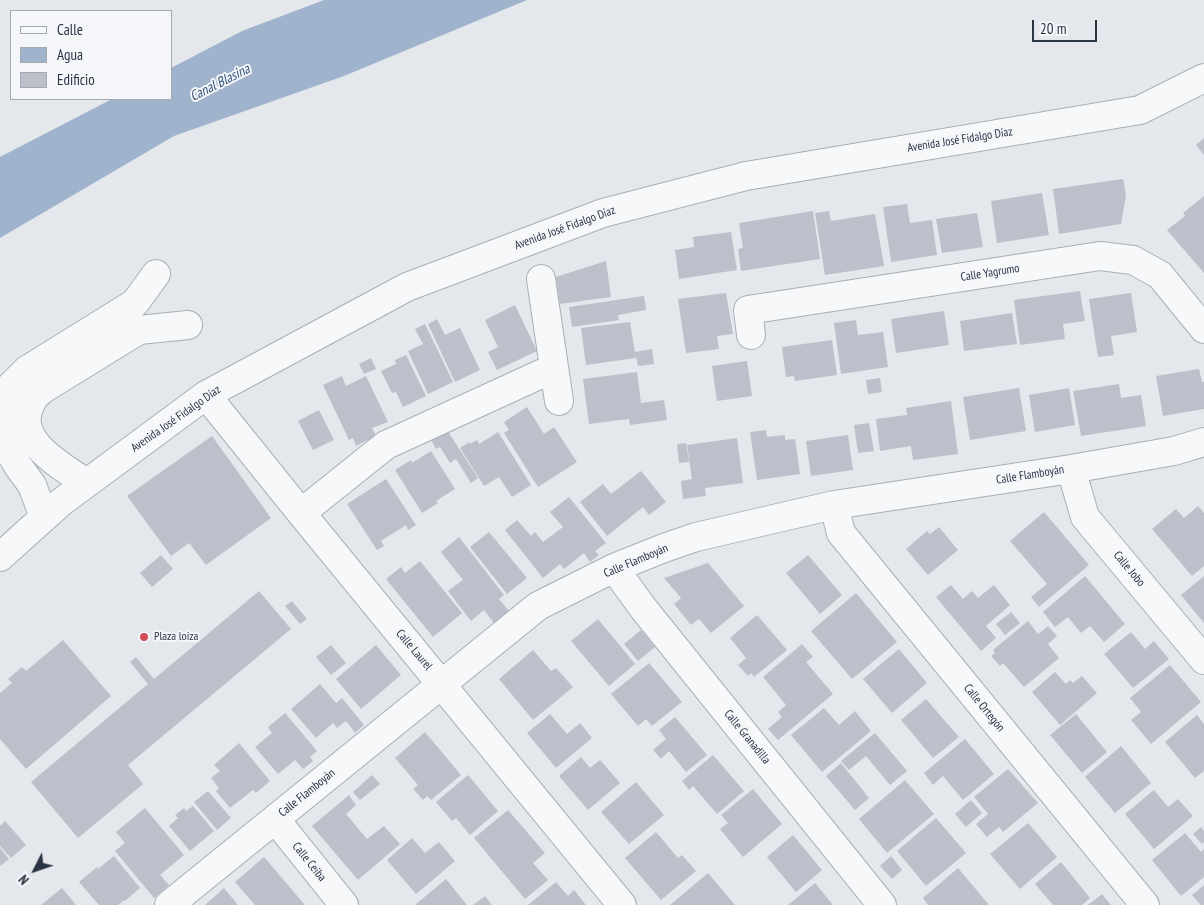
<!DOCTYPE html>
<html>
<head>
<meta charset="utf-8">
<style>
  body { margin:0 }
  #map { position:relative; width:1204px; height:905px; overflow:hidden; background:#e4e7ec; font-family:"PT Sans Narrow",sans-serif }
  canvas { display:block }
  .legend { position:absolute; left:10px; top:10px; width:162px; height:90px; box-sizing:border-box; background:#f4f6f9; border:1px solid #a4a8b1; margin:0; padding:6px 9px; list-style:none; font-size:15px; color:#2b3445 }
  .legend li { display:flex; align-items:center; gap:10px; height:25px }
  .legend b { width:25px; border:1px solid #a4a8b1 }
  .north { position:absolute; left:10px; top:845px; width:50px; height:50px; -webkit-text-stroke:4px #f4f6f9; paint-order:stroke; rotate:229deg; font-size:14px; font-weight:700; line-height:20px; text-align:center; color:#2b3445 }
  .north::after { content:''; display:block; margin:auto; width:18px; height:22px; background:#2b3445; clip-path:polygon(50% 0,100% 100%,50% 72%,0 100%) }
  .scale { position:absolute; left:1032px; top:20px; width:65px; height:22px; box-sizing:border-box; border:2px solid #2b3445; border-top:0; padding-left:6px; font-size:15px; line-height:18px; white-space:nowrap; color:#2b3445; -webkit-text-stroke:4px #f4f6f9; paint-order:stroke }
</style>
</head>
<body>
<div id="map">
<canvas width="1204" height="905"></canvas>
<ul class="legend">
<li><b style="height:6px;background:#f7f8fa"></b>Calle</li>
<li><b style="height:14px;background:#9fb4cc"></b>Agua</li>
<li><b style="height:14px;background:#bbc0ca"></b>Edificio</li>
</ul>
<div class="north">N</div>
<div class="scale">20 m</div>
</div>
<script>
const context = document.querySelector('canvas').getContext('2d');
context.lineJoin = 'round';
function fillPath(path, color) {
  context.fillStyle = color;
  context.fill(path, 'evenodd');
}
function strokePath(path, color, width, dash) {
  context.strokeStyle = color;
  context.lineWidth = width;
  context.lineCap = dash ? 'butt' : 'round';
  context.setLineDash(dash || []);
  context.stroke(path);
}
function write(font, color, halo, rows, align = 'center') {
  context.font = font + ' "PT Sans Narrow",sans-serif';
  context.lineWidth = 4;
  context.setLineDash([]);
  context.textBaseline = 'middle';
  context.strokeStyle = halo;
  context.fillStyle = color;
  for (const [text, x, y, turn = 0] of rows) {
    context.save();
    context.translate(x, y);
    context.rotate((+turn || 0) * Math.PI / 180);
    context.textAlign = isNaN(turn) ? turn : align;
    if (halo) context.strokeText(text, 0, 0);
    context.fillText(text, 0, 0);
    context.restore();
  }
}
fillPath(new Path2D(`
  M324,0H527L344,76L174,136L0,238V157L112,99H171V68L242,31Z`), '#9fb4cc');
fillPath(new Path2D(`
  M1204,138V155L1196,145Z
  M1123,179L1126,195L1121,224L1059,234L1053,189Z
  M1042,193L1049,235L997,243L991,201Z
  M1204,196V273L1167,230L1185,216L1183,213Z
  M907,204L910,223L932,220L937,255L891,262L883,207Z
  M813,211L820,259L741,271L738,249L743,248L739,223Z
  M829,211L831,221L875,214L884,266L825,275L815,213Z
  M977,213L983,247L942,253L936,219Z
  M731,232L737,270L679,279L675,250L694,247L693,237Z
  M606,261L611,297L560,304L556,277Z
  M1080,291L1085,321L1063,324L1065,339L1020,345L1014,300Z
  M726,293L733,334L717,336L719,349L686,353L678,299Z
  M1131,293L1137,332L1111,336L1114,355L1098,357L1089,299Z
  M644,296L646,310L618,315L619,320L572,327L569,307Z
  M515,305L537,351L497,370L488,352L498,347L485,320Z
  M944,311L949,345L896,353L891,319Z
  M1012,313L1017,344L964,351L960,321Z
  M437,319L445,335L460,328L480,370L455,382L428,324Z
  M856,320L858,335L883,332L888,367L841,374L834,323Z
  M630,322L636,358L586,365L581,328Z
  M425,324L453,382L428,394L408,351L423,344L415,329Z
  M832,340L837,375L795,381L794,376L786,377L782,347Z
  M652,349L654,364L638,366L635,352Z
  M406,355L426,396L403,407L396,392L392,393L381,371L396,364L395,360Z
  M371,358L376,369L364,374L359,364Z
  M747,361L752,396L717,401L712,366Z
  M1199,369L1202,382H1204V409L1163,416L1156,376Z
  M637,372L641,403L664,400L667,420L630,425L629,419L589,424L583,379Z
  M342,376L346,386L366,376L388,422L372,428L376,436L356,446L353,438L349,440L323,385Z
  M880,378L882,392L868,394L866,380Z
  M1119,384L1121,398L1141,395L1146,426L1081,436L1073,391Z
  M1019,388L1026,431L970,440L963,397Z
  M1069,388L1075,425L1035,432L1029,395Z
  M951,401L958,454L913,460L911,446L880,451L876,419L907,415L906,408Z
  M527,407L544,434L554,427L577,462L538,487L504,433L509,430L504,422Z
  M319,410L334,440L313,450L298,421Z
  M869,423L874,451L858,453L854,425Z
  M447,430L478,478L471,483L456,459L450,463L440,447L436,449L431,440Z
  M766,430L767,437L785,435V440L795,439L800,474L757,480L750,432Z
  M498,432L531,485L512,497L499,477L484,486L460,448L469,442L470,444L477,440L479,444Z
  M848,435L853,470L811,476L806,441Z
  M212,436L271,518L206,565L189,543L171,556L127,496Z
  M737,438L743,483L705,488L706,496L683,499L681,481L692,479L687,445Z
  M686,443L689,462L679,463L677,444Z
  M431,451L455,489L436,501L438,503L422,513L395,470L411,460L412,463Z
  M641,471L666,502L649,515L643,507L607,536L580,502L603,484L611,494Z
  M386,479L416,525L408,530L406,525L381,541L384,546L377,550L347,504Z
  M569,497L606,543L595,551L599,555L590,562L584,553L564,569L560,564L543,578L505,530L517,520L531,536L535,532L543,542L563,527L550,512Z
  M1198,506L1204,513V566L1192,576L1152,529L1176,509L1184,518Z
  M1044,512L1089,565L1039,607L1031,597L1047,584L1010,541Z
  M939,527L958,550L928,575L906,549L927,531L930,534Z
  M489,532L527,578L507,594L470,547Z
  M459,537L504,595L499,599L509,611L494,623L484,610L471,621L448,591L463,580L441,552Z
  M161,555L173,569L152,587L140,573Z
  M808,555L842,595L820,614L786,573Z
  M420,561L462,613L433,637L386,579L401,567L405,573Z
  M708,563L744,606L711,633L699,619L691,625L674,604L681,598L664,578Z
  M1085,576L1125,624L1104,642L1090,626L1081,633L1068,617L1055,627L1043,612Z
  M1204,576V623L1181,595Z
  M951,585L963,599L972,591L978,598L994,585L1010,605L986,626L996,638L981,651L936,597Z
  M259,591L291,629L128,765L143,784L78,838L31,782L148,684L130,662L136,657L154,679Z
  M856,593L897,642L852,679L811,631Z
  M292,601L307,619L300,624L285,606Z
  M1011,612L1020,623L1005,635L996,624Z
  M757,615L787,650L754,677L751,673L748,676L738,665L746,658L730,638Z
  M598,619L635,664L609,686L571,641Z
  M1028,621L1038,634L1048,626L1057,636L1048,644L1059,658L1024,687L1003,663L1000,666L991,656L995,653L993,650Z
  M641,630L655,647L638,661L624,644Z
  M1131,632L1145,649L1154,641L1169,659L1133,688L1104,654Z
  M63,640L111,696L26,769L0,739V693L12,683L8,679L22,667L26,671Z
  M802,644L813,657L806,662L833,694L778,740L768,729L782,717L778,712L786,705L763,677Z
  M331,645L346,663L331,675L316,657Z
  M376,645L401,675L361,709L336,679Z
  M899,649L927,683L892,713L863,679Z
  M533,650L551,671L556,668L573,687L533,720L499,679Z
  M649,663L682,702L652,726L646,719L638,726L611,694Z
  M1170,665L1201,702L1151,744L1131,720L1141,712L1130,698Z
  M1055,672L1066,684L1070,680L1073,683L1082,676L1097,693L1060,725L1032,692Z
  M320,684L336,703L342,698L364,725L355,733L346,721L337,728L333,723L316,738L291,709Z
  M926,699L959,737L933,758L901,720Z
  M824,708L839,725L855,711L871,731L822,772L791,735Z
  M285,713L317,751L310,757L313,761L303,769L295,760L278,774L255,747L272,733L268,727Z
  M550,714L567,734L580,723L592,738L556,768L527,733Z
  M1076,714L1107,752L1082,773L1050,735Z
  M1197,715L1204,724V771L1195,778L1165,742Z
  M675,717L707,755L686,772L669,751L661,759L653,750L666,739L659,730Z
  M425,732L461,775L431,800L427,796L423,800L413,789L418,785L395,758Z
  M875,733L907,771L890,785L866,756L849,770L841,761Z
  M965,739L994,774L963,800L943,776L933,785L924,773Z
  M239,743L270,781L256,793L253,790L230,808L216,791L219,788L211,778L220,771L214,765Z
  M1121,746L1151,783L1115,813L1085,777Z
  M713,755L744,791L717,814L693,786L689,790L682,781Z
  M581,757L590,768L600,760L620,783L588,810L559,776Z
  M841,763L869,798L855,810L826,776Z
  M1008,769L1038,803L1003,832L999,827L987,837L976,824L988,814L974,797Z
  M372,775L380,784L360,800L353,792Z
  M468,775L498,811L470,835L456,818L452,821L436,802Z
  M905,780L934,814L887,853L859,819Z
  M636,782L664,815L629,844L601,812Z
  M753,789L782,824L743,857L720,829L728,823L721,815Z
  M1154,790L1168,807L1178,799L1193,816L1154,849L1125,814Z
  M208,791L231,818L217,830L194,802Z
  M349,795L356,805L346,814L367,839L384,826L400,844L358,880L312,826Z
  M971,800L982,813L966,827L955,814Z
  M193,806L214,831L190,851L169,826L178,818L175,815L184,808L186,811Z
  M145,808L184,855L160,875L169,885L154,898L115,851L125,843L116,832Z
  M508,810L545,853L533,863L548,880L525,899L474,838Z
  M936,818L966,853L926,886L897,851Z
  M5,821L26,845L11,858L0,846V826Z
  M1028,823L1057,857L1020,889L990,854Z
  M1201,827L1204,831V842L1202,844L1193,834Z
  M656,832L678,858L682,855L696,871L661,900L625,858Z
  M1185,833L1201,852L1204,849V877L1181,896L1152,860Z
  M793,835L822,870L796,892L767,857Z
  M412,838L425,853L439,842L455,861L416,894L387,860Z
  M0,848L9,859L0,866Z
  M114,856L140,888L125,901L124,900L118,905H99L79,882L97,867L98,869Z
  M891,856L902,870L892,879L880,866Z
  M264,857L305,905H255L235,882Z
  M1061,862L1090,898L1082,905H1053L1035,884Z
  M958,868L989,905H928L923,898Z
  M708,873L735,905H670Z
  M446,879L467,905H415Z
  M556,882L568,896L574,890L586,905H528Z
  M815,883L833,905H788Z
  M1204,885V905H1201L1192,895Z
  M62,888L76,905H41Z
  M224,888L238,905H205Z
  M1102,894L1111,905H1088Z
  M485,896L492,905H473Z`), '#bbc0ca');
const minor = new Path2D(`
  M541,279L559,401
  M751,335L748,310L1100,256L1133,260L1160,275L1204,329
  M206,395L301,513L622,905
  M1071,469L1085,517L1204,660
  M87,483C61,466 10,439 32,401C34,396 39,393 43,389L139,330L188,325
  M834,505L841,533L1145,905
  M301,513L386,445L554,368
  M44,517L32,485L18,466L0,435V409L10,387L27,370L135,303L156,274
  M0,557L60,503L206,395L407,287L603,213L746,176L1140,110L1204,78
  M614,568L643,608L882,905
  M275,819L344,905
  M169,905L538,606L614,568L664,548L696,537L834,505L1071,469L1174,451L1204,442`);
strokePath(minor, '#a9aeb7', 30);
strokePath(minor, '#f7f8fa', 28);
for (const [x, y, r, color] of [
  [144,637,5,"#d1495b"]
]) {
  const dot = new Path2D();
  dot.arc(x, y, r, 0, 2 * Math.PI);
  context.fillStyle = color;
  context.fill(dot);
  strokePath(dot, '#f4f6f9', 2);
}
write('12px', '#2b3445', '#f4f6f9', [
  ["Avenida José Fidalgo Díaz",960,140,-9],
  ["Avenida José Fidalgo Díaz",565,228,-20],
  ["Calle Yagrumo",990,273,-9],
  ["Avenida José Fidalgo Díaz",176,419,-35],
  ["Calle Flamboyán",1030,475,-9],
  ["Calle Flamboyán",636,561,-23],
  ["Calle Jobo",1129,569,50],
  ["Calle Laurel",414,650,50],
  ["Calle Ortegón",984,708,51],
  ["Calle Granadilla",747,737,51],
  ["Calle Flamboyán",307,793,-39],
  ["Calle Ceiba",309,862,51]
]);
write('12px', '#2b3445', '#f4f6f9', [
  ["Plaza loiza",154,637]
], 'left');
write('italic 14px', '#34527a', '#f4f6f9', [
  ["Canal Blasina",220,83,-27]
]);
</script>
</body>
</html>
